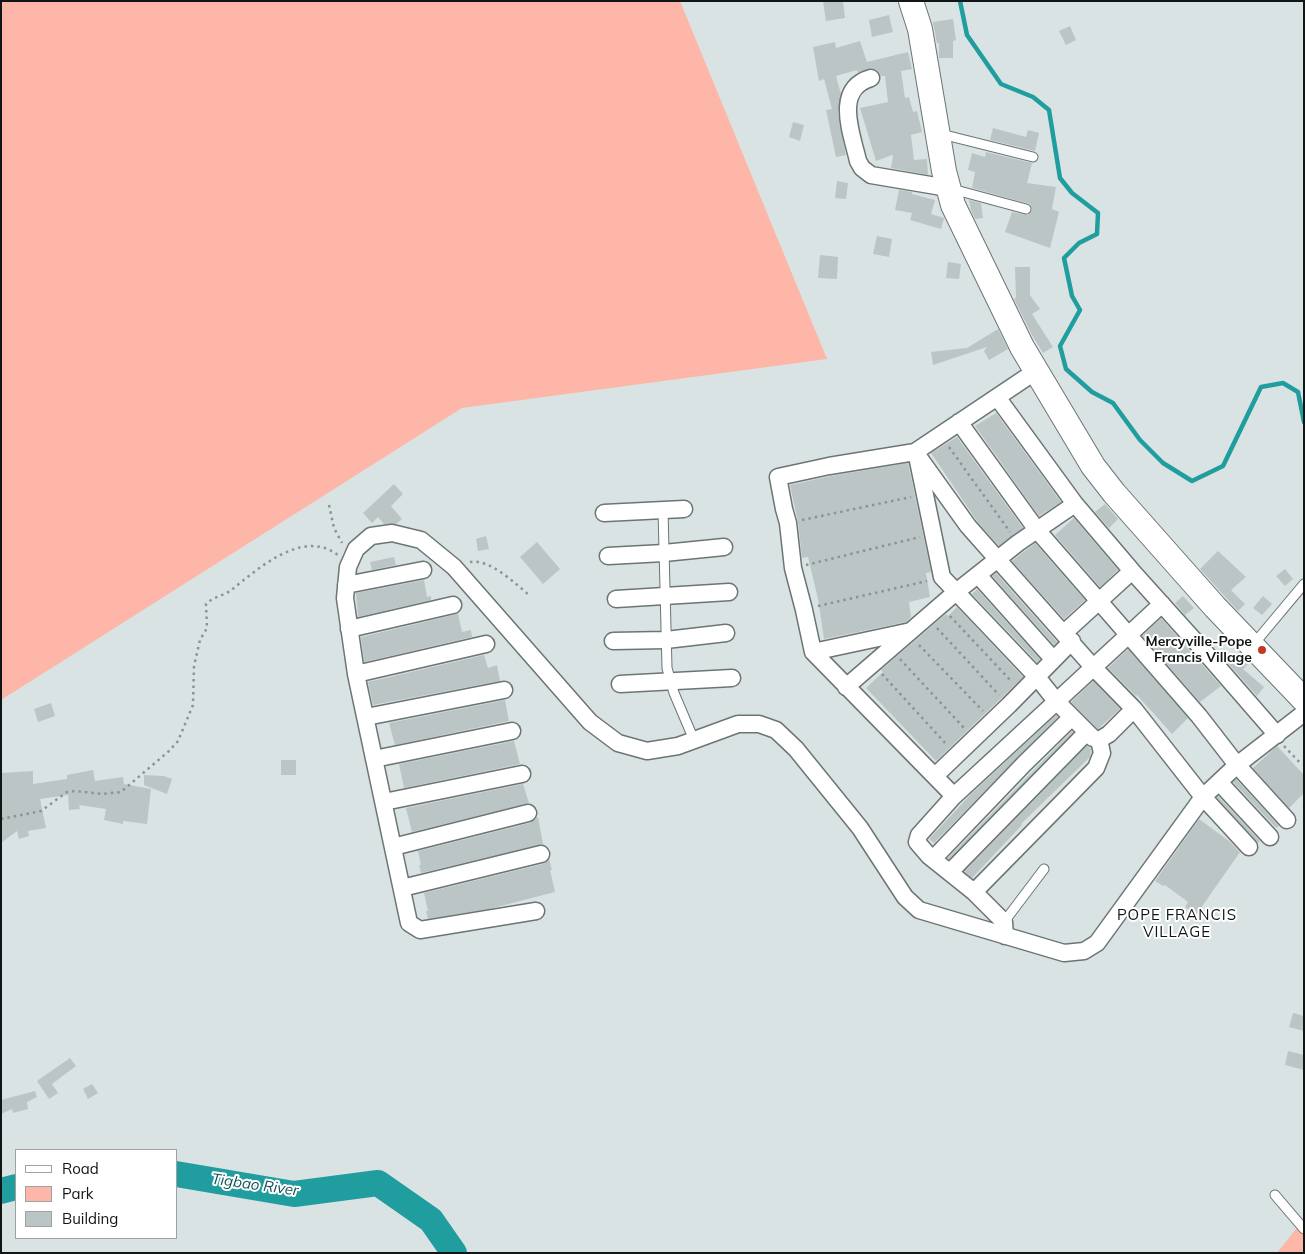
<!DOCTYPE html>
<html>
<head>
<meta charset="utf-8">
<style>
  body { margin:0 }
  #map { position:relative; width:1305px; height:1254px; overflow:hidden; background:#dae3e3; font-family:Mulish,sans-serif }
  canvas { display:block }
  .frame { position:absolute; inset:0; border:2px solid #121515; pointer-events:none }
  .legend { position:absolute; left:15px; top:1149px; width:162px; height:90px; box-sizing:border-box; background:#fff; border:1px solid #a0a1a1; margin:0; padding:6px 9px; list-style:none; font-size:15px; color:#121515 }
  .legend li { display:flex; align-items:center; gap:10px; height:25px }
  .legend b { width:25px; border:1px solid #a0a1a1 }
</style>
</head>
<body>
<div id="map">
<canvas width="1305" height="1254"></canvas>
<div class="frame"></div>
<ul class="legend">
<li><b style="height:6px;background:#fff"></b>Road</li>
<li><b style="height:14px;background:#fdb6a7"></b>Park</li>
<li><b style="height:14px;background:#bcc5c5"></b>Building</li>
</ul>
</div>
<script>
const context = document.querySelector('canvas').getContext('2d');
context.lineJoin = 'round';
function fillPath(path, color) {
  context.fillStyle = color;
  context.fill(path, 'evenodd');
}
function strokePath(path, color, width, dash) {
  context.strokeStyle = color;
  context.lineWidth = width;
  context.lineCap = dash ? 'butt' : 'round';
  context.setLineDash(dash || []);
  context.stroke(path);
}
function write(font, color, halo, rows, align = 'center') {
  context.font = font + ' Mulish,sans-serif';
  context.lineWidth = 4;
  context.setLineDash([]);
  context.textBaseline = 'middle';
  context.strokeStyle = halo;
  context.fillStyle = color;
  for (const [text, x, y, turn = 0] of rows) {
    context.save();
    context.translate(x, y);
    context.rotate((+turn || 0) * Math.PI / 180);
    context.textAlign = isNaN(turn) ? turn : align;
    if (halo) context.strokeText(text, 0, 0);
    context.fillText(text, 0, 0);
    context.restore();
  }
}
fillPath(new Path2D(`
  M1,1H680L827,359L462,408L1,700Z
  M1304,1218V1253H1277L1303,1220Z`), '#fdb6a7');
strokePath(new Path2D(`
  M960,1L967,35L1001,84L1033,97L1049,110L1060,178L1072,193L1098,213L1097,234L1079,243L1064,258L1072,296L1080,310L1060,346L1066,369L1092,392L1113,403L1140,440L1163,463L1192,481L1223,466L1261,387L1283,383L1298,392L1304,422`), '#209d9e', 4.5);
strokePath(new Path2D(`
  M176,1174L294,1194L378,1183L431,1220L454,1253
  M1,1191L16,1187`), '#209d9e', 26);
fillPath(new Path2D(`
  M823,1H843L845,18L826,21Z
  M889,15L893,32L872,37L869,20Z
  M953,19L956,40L953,41V58H939V43H937L933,22Z
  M1070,26L1076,40L1066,45L1059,31Z
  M860,41L867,62L908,52L912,69L901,71L905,98L909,97L913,112L917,111L922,132L911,135L914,160L927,159L928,175L891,168L893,156L892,155L876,161L860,108L888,102L885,76H881L877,70L872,68L858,73L857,70L836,76L841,94L838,113L840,127L846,155L836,157L826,110L832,109L824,79L819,81L813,47L835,42L836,48Z
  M793,122L804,125L800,141L789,137Z
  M993,128L1026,137L1028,130L1039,133L1035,151L990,140Z
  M986,152L1032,163L1027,183L1056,187L1052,209L1059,212L1050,248L1005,232L1012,212L1028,215L1032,210L1030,204L972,188L975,172L968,170L972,153L985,157Z
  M837,181L848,183L846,199L835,198Z
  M899,190L912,192V194L935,200L931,214L944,218L941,229L910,220L912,213L895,210Z
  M969,200L981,203L983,218L975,219L971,210Z
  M877,236L892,239L889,257L873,254Z
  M820,255L838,257L837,279L818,278Z
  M948,262L961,264L959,279L946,278Z
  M1015,267H1030V295L1040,309L1032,314L1053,347L1043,353L1032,335L1014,299L1016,298Z
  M998,329L1008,349L989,360L984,351L987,347L933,365L931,352L967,348Z
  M996,413L1061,502L1039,516L975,426Z
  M957,437L1023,528L999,546L979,524L931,453Z
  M908,463L931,572L926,573L930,597L909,602L911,617L906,622L824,639L818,599L808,557L802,558L798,522L790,485L831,476Z
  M394,484L403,494L391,506L402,519L396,524H384L378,517L372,523L363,513Z
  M1105,504L1118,519L1109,528L1095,512Z
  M1074,518L1118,570L1100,587L1055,535Z
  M486,536L489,549L478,551L476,539Z
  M537,542L560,569L543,584L520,557Z
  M1035,543L1085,600L1064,619L1012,561Z
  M1218,551L1246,577L1231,590L1245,604L1238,611L1200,569Z
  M394,557L396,565L372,570L370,562Z
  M1285,569L1293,579L1285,586L1276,576Z
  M996,573L1057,642L1054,645L992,576Z
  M424,580L427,597L431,596V600L358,617L356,593Z
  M977,589L1040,659L1037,662L972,594Z
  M1183,596L1194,608L1185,615L1175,603Z
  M1263,596L1272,604L1262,615L1253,608Z
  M957,607L1023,677L936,761L866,688L883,672L881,670L946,614L948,616Z
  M458,614L462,632L471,630L472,637L364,662L361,637Z
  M1161,618L1221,686L1200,702L1142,636Z
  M1128,649L1188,718L1172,734L1137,695L1136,696L1108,668Z
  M1239,652L1249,663L1243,669L1264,687L1257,696L1228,663Z
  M484,655L488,668L497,665L500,681L373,705L368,682Z
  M1093,681L1120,709L1098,729L1071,702Z
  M505,700L509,721L395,745L389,723Z
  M51,703L55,716L38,722L34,709Z
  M1056,715L1058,717L934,843L929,839L971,794Z
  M1072,731L1073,732L949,859L948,858Z
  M514,741L520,764L404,788L399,764Z
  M1087,746L1091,749L1090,757L1021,824L1022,825L972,878L964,872Z
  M1277,746L1304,775V793L1289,808L1253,768Z
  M281,760H296V775H281Z
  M93,770L95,781L123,777L124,784L151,789L147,824L123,821V824L104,820L106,809L79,805L80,809L69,810L68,795L40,799L46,828L28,831L29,836L19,839L17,831L1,843V773L33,771V784L67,779V775Z
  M144,775L164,776L172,779L167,794L144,785Z
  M1236,779L1279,826L1276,828L1233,782Z
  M523,784L529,803L412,832L406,808Z
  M1218,796L1260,841L1258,843L1217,798Z
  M538,817L543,844L421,873L419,865H421L418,851L530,823Z
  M1199,819L1229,841L1240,852L1196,915L1185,907L1188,902L1165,885L1163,886L1155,881Z
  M549,859L552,870H550L555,892L489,909L428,919L426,911H428L424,893L543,864Z
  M1293,1013L1304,1016V1031L1289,1027Z
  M1288,1051L1304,1055V1070L1285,1065Z
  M70,1058L76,1066L52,1084L58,1093L49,1099L37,1081Z
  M92,1084L98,1093L88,1099L83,1089Z
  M35,1091L37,1097L27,1102L28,1109L13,1113L12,1109L1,1114V1100Z`), '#bcc5c5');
const lane = new Path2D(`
  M941,134L1033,157
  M952,189L1026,209
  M663,510L667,668L674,693L694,740
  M1253,645L1304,584
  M1004,922L1044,869
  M1275,1195L1304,1229`);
const street = new Path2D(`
  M871,78C833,89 852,134 858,161L862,168L871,175L948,188
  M997,397L1075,504L1132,571L1064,633
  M959,422L1037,530L1199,716L1237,765L1287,820
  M915,452L968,526L1093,667L1134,709L1203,797L1249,847
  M918,461L942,577L1037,677L1056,701L1093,738L1099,740L1109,734L1134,709
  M604,513L684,509
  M608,556L664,553L724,547
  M1132,571L1204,651L1277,735
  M978,575L1053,659
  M346,585L423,570
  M616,599L729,592
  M349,629L453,605
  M613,641L666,640L726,633
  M813,652L911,631
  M356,674L486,644
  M620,684L732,678
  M846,687L956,592L1018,543L1075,504
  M366,717L504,690
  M374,759L512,731
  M935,776L1009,705L1072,641
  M1219,782L1270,837
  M954,796L813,652L804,610L793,568L788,523L784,509L778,477L829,466L915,452L1036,371
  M384,802L522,774
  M393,847L528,813
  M933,859L1024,764L1072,717
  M950,872L1087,732
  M402,888L541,854
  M974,892L1096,768L1102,753L1099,740
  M536,911L420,930L409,923L356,674L345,598L348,567L356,549L371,536L392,533L421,540L454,567L590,722L618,743L647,751L678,746L738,724H759L776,730L796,749L860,828L905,897L919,910L1064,953L1084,951L1097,943L1203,797L1237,765L1304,713
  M1005,936L1004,922L974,892L929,856L917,842L919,835L954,796L1162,604`);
const secondary = new Path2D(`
  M911,1L920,29L944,171L953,205L1022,347L1093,466L1114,493L1215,607L1304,700`);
strokePath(lane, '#6c7474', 11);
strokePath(street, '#6c7474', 19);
strokePath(secondary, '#6c7474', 26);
strokePath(new Path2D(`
  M949,447L1010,532
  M329,505L334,528L342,543
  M802,520L911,497
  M470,562C489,558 516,584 529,595
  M806,565L920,537
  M818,606L927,581
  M950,616L1011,681
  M937,628L999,695
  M919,645L983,711
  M900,659L964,728
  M882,674L946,744
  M1284,746L1302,765
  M1,819L41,811L67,792L75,791L102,794L121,792L169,751L178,741L193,705L194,666L200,640L207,628L206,604C213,597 222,596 230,591C258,569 302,528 338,555`), '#8c9393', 2.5, [2.5, 4]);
strokePath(lane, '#fff', 9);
strokePath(street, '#fff', 16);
strokePath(secondary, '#fff', 24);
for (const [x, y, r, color] of [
  [1262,650,5,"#c33821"]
]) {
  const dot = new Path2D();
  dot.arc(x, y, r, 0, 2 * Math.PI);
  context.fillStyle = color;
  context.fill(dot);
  strokePath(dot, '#fff', 2);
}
write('bold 14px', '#121515', '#fff', [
  ["Mercyville-Pope",1252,642],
  ["Francis Village",1252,658]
], 'right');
context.letterSpacing = '1px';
write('15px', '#121515', '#fff', [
  ["POPE FRANCIS",1177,915],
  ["VILLAGE",1177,932]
]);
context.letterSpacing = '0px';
write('italic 15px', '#105253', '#fff', [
  ["Tigbao River",255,1185,8]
]);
</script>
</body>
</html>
